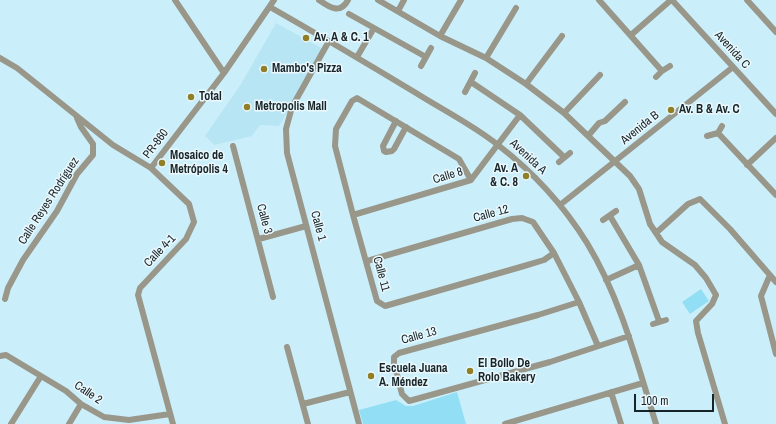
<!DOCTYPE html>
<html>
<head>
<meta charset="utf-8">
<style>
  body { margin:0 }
  #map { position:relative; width:776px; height:424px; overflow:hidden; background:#cbeffa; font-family:"Archivo Narrow",sans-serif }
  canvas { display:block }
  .scale { position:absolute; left:634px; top:394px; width:80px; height:18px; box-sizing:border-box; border:2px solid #172428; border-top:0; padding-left:5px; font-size:12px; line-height:14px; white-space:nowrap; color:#172428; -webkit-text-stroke:3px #eaf8fd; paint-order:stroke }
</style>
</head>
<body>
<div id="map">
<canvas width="776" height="424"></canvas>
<div class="scale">100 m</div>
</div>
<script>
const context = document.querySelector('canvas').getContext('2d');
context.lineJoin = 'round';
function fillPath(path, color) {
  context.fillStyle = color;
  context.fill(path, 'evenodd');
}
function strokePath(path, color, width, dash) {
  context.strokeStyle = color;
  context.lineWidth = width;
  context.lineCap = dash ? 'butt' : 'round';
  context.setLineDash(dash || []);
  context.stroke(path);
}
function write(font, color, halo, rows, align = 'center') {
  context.font = font + ' "Archivo Narrow",sans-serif';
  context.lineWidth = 3;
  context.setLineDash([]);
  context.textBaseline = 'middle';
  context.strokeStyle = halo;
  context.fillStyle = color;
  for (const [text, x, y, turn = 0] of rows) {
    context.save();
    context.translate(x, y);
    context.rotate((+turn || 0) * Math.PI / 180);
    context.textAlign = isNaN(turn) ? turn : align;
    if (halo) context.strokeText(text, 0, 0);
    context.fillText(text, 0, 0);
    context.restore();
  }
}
fillPath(new Path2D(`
  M276,23L325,50L279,126L260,125L252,136L214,145L205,136L241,84Z`), '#b8e5f3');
fillPath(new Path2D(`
  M701,289L709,301L690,314L682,302Z
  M457,392L466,424H363L359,410L396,400L406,406H413Z`), '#92def4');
strokePath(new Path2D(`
  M175,0L224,73
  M319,0C329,7 340,15 348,0
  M378,0L440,36L486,58L526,84L564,113L630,176L639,189L650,224L662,242L695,265L706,278L716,295L712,304L696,321L698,333L725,424
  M599,0L662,71
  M672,0L776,114
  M747,0L776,32
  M270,7C319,35 368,64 416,93C443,110 473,125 498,145C533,172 564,206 587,243C621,299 637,363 656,424
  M398,11L404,0
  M349,14L426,57
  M631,35L671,0
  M440,36L461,0
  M329,41L292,107L286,129L287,153L359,424
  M357,57L374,28
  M0,58L17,68L113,145L151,168L189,204L194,222L186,239L140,288L138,295L173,424
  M486,58L516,8
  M421,66L431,48
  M656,77L662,71L670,66
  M471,82L520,115L564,157
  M526,84L562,36
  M465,92L475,73
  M564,113L600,75
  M396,121L383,146L384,151L386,152L392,151L394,149L406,127
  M718,133L776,195
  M588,136L599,123L605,121L625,102
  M707,136L718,133L722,126
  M233,146L273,297
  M559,162L570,153
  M747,165L776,138
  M151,168L224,73L274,0
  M471,180L459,159L357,98L352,101L336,129L335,146L353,215L377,301L385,306L524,266L544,260L554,253
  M560,205L733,67
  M353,215L471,180L520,115
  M610,216L639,265L659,321
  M603,220L616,211
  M656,233L688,204L700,199L730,229L776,282
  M259,239L306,226
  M367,261L512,219L522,218L533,222L554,253L579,302L598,346
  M770,275L761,296L776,354
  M606,280L639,265
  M5,299L8,288L23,260L57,211L77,174L93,155V144L81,127L77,118
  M579,302L538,315L399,353L394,357V363L402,394L409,401L550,362L629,336
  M653,324L666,320
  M287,347L308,424
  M0,356L6,355L66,391L81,404L104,417L129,420L170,414
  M611,392L621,424
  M303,404L350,392
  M11,424L41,376
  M69,424L81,404
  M505,424L643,383`), '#99968a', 6);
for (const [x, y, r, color] of [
  [306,38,4,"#907f26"],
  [264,69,4,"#907f26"],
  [191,97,4,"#907f26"],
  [247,107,4,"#907f26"],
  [671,110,4,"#907f26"],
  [162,163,4,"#907f26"],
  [526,176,4,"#907f26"],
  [470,371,4,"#907f26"],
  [371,376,4,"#907f26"]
]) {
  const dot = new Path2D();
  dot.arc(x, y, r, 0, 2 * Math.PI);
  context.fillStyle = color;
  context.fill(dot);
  strokePath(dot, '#eaf8fd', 1.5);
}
write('bold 12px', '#172428', '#eaf8fd', [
  ["Av. A & C. 1",314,38],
  ["Mambo's Pizza",272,69],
  ["Total",199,97],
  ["Metropolis Mall",255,107],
  ["Av. B & Av. C",679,110],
  ["Mosaico de",170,156],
  ["Metrópolis 4",170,170],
  ["Av. A",518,169,"right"],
  ["& C. 8",518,183,"right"],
  ["El Bollo De",478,364],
  ["Rolo Bakery",478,378],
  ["Escuela Juana",379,369],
  ["A. Méndez",379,383]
], 'left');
write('12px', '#172428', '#eaf8fd', [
  ["Avenida C",732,50,48],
  ["Avenida B",640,128,-39],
  ["PR-860",156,144,-53],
  ["Avenida A",528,157,43],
  ["Calle 8",448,176,-17],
  ["Calle Reyes Rodríguez",49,201,-57],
  ["Calle 12",491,214,-15],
  ["Calle 3",264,219,75],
  ["Calle 1",318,226,75],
  ["Calle 4-1",160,251,-46],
  ["Calle 11",381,274,75],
  ["Calle 13",419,336,-15],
  ["Calle 2",88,393,34]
]);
</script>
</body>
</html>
